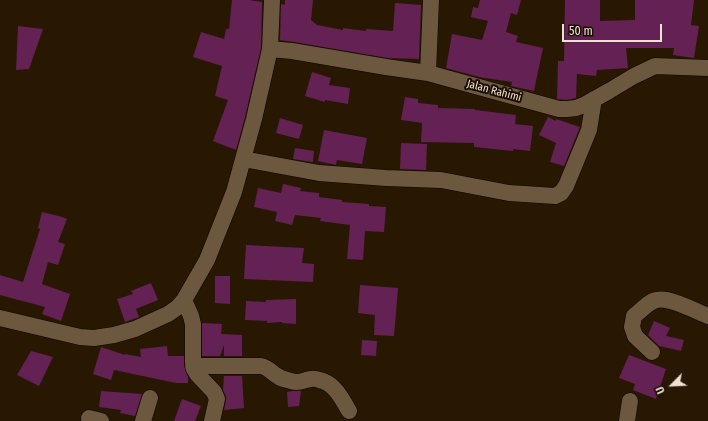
<!DOCTYPE html>
<html>
<head>
<meta charset="utf-8">
<style>
  body { margin:0 }
  #map { position:relative; width:708px; height:421px; overflow:hidden; background:#281801; font-family:"Fira Sans Condensed",sans-serif }
  canvas { display:block }
  .north { position:absolute; left:652px; top:365px; width:40px; height:40px; -webkit-text-stroke:3px #1e0e00; paint-order:stroke; rotate:246deg; font-size:11px; font-weight:700; line-height:16px; text-align:center; color:#ede2d4 }
  .north::after { content:''; display:block; margin:auto; width:14px; height:18px; background:#ede2d4; clip-path:polygon(50% 0,100% 100%,50% 72%,0 100%) }
  .scale { position:absolute; left:562px; top:24px; width:100px; height:18px; box-sizing:border-box; border:2px solid #ede2d4; border-top:0; padding-left:5px; font-size:12px; line-height:14px; white-space:nowrap; color:#ede2d4; -webkit-text-stroke:3px #1e0e00; paint-order:stroke }
</style>
</head>
<body>
<div id="map">
<canvas width="708" height="421"></canvas>
<div class="north">U</div>
<div class="scale">50 m</div>
</div>
<script>
const context = document.querySelector('canvas').getContext('2d');
context.lineJoin = 'round';
function fillPath(path, color) {
  context.fillStyle = color;
  context.fill(path, 'evenodd');
}
function strokePath(path, color, width, dash) {
  context.strokeStyle = color;
  context.lineWidth = width;
  context.lineCap = dash ? 'butt' : 'round';
  context.setLineDash(dash || []);
  context.stroke(path);
}
function write(font, color, halo, rows, align = 'center') {
  context.font = font + ' "Fira Sans Condensed",sans-serif';
  context.lineWidth = 4;
  context.setLineDash([]);
  context.textBaseline = 'middle';
  context.strokeStyle = halo;
  context.fillStyle = color;
  for (const [text, x, y, turn = 0] of rows) {
    context.save();
    context.translate(x, y);
    context.rotate((+turn || 0) * Math.PI / 180);
    context.textAlign = isNaN(turn) ? turn : align;
    if (halo) context.strokeText(text, 0, 0);
    context.fillText(text, 0, 0);
    context.restore();
  }
}
fillPath(new Path2D(`
  M232,0H249L262,2L261,48L245,117L236,150L213,141L228,100L215,96L222,66L193,57L201,32L224,39L226,29H229Z
  M285,0H313L311,20L317,25L343,30V28L366,31V29L393,31L395,3L421,5L419,59L388,58L294,42L280,40L281,4L285,5Z
  M480,0H521L517,15L511,13L506,32L518,36L516,42L543,48L534,91L511,86L512,82L479,77L446,68L452,34L482,40L488,21L471,17L473,7L478,8Z
  M565,0H600V21L635,20V0H694L691,25L699,26L694,58L673,55L674,48H626L628,68L597,70L596,76L577,74L576,98L566,100L557,99L558,61H564Z
  M18,26L43,29L29,69L16,70Z
  M312,72L331,78L329,85L350,88L348,104L325,100V102L305,96Z
  M405,97L418,99V103L438,105V108L475,109V110L516,115L515,124L533,126L530,151L513,149V151L474,147V143L421,142L422,123L401,120Z
  M548,117L556,121V119L580,127L564,166L550,162L556,143L539,135Z
  M280,118L303,125L299,139L276,133Z
  M324,130L367,138L362,164L337,160L336,165L318,161Z
  M401,143L427,144L426,170L400,169Z
  M295,148L314,151L313,162L293,159Z
  M283,184L301,188L300,191L319,193V197L342,200V202L369,204V206L386,207L384,232L365,231L363,260L347,259L350,225L320,221L321,218L295,215L292,225L275,221L277,212L254,207L258,188L281,193Z
  M42,212L62,217L67,219L58,242L65,244L58,265L48,262L42,284L70,294L61,321L42,314L45,307L0,295V275L23,282L40,229L38,228Z
  M246,245L304,248L302,263L314,264L313,282L244,279Z
  M215,276H230V304L215,303Z
  M151,283L158,300L136,309L139,317L125,322L117,299L133,294L131,291Z
  M360,285L398,288L394,336L374,335L375,315L358,313Z
  M296,299V324L282,323V322L267,323V321L245,320L246,301L266,302V300Z
  M654,321L670,328L666,336L684,340L681,351L659,346L648,335Z
  M202,323L222,324L221,334L242,335V356H224V345L220,356H202Z
  M362,340L377,341L376,356L361,355Z
  M167,346L168,356H184V366L188,377V383H176L114,370L111,380L93,374L101,347L125,355V354L141,357L140,349Z
  M31,351L53,357L39,386L17,375Z
  M629,355L666,369L656,399L633,390L635,384L619,378Z
  M224,376H242L244,408L224,410L226,401V396L223,390Z
  M101,391L142,394L135,416L120,413L121,410L99,407Z
  M293,391H301L299,406L288,407L287,392Z
  M182,399L201,406L195,421H174Z`), '#642153');
const minor = new Path2D(`
  M270,49L292,51L386,67L428,73L559,109H567L576,108L584,105L609,91L634,76L655,66L708,68
  M428,73L431,0
  M243,159L319,173L386,178L441,180L509,193L555,196L561,193L566,186L589,130L594,99
  M184,300L191,316L193,324V362L194,369L197,374L214,392L217,399L212,421
  M0,318L80,337L94,338L114,335L135,329L168,314L178,307L184,300L207,260L234,192L254,119L270,49L272,0
  M652,352L635,336L632,327L634,316C641,311 649,301 657,300C670,297 695,311 708,316
  M193,366H261C270,368 271,373 279,377C282,379 287,380 291,381C301,384 302,380 311,379C316,378 319,380 323,381C336,386 342,399 349,411
  M89,418L101,421
  M143,421L150,398
  M627,421L630,401`);
strokePath(minor, '#100300', 17);
strokePath(minor, '#6c583f', 16);
write('11px', '#ede2d4', '#1e0e00', [
  ["Jalan Rahimi",494,91,15]
]);
</script>
</body>
</html>
